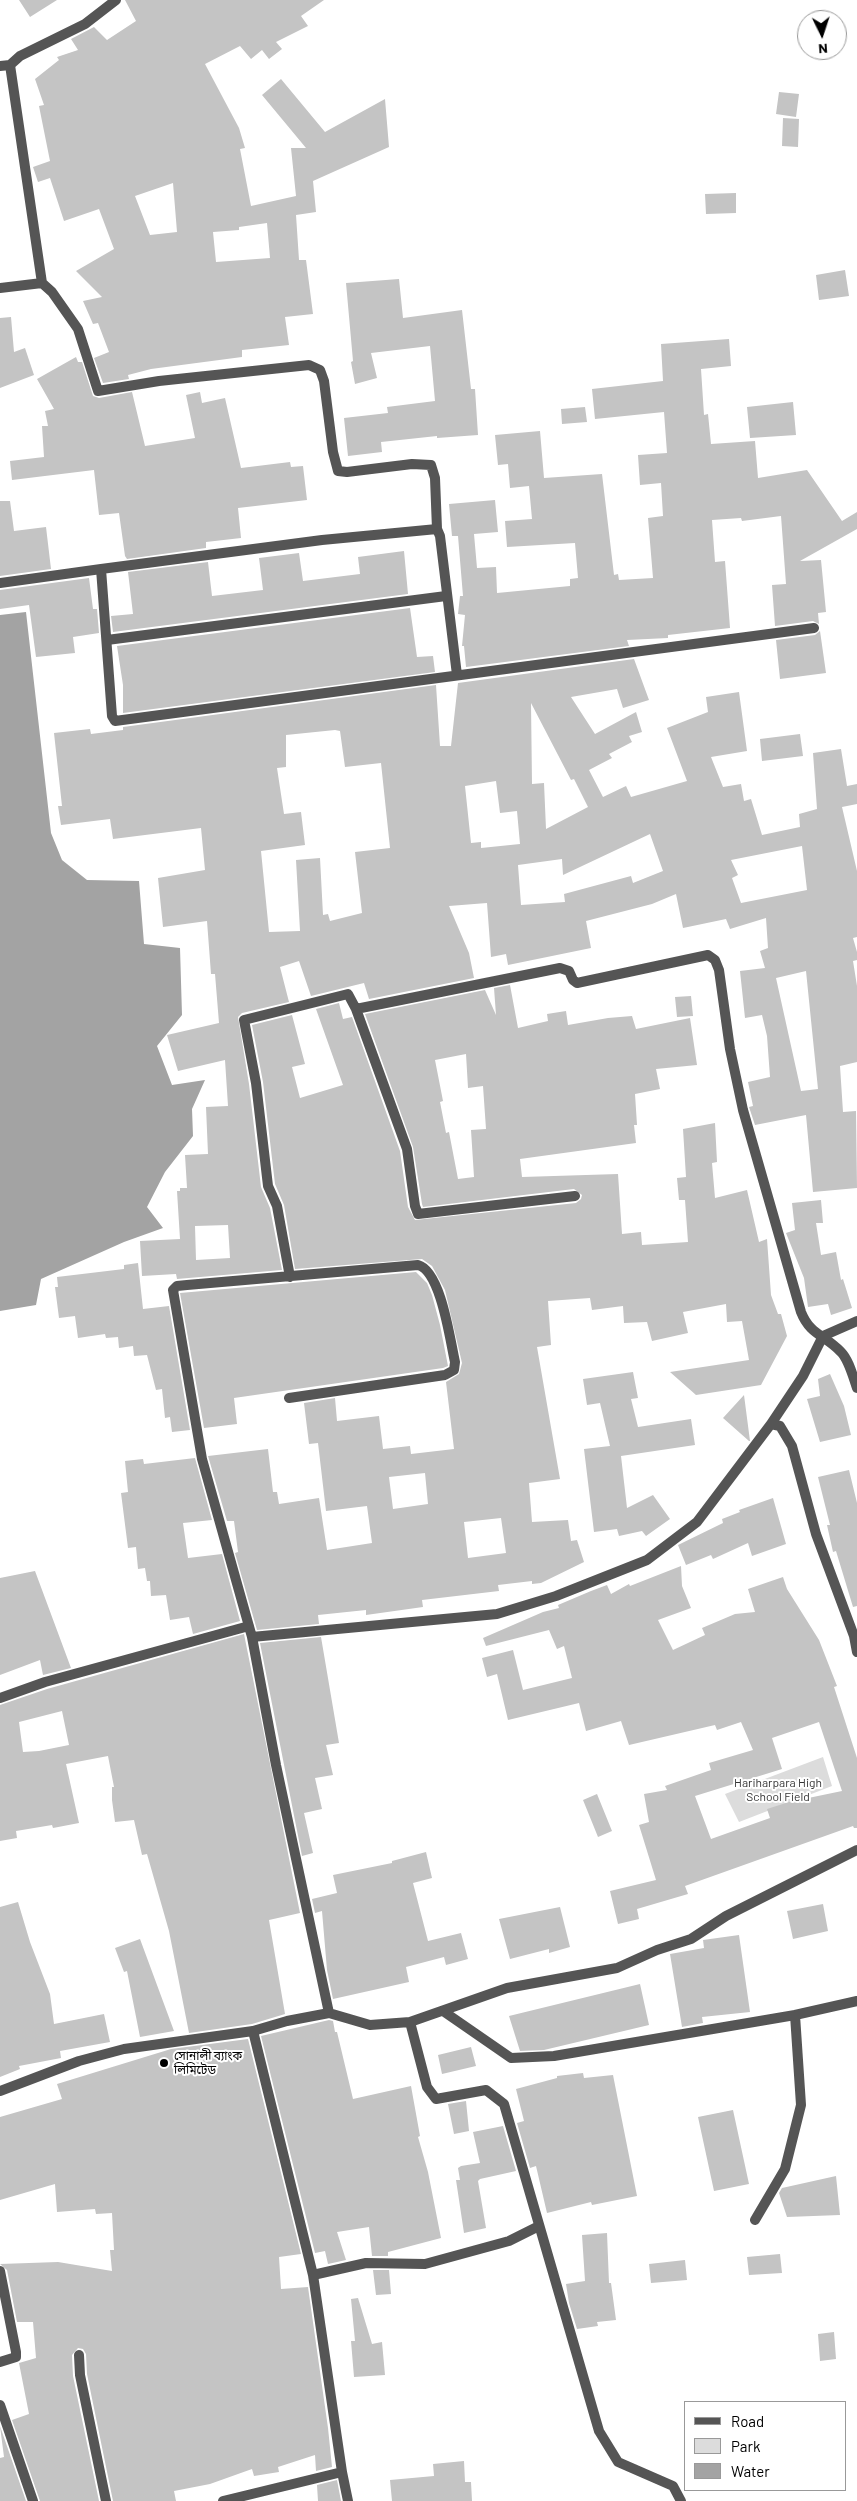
<!DOCTYPE html>
<html>
<head>
<meta charset="utf-8">
<style>
  body { margin:0 }
  #map { position:relative; width:857px; height:2501px; overflow:hidden; background:#fff; font-family:Barlow,sans-serif }
  canvas { display:block }
  .legend { position:absolute; left:684px; top:2401px; width:162px; height:90px; box-sizing:border-box; background:#fff; border:1px solid #999; margin:0; padding:6px 9px; list-style:none; font-size:15px; color:#000 }
  .legend li { display:flex; align-items:center; gap:10px; height:25px }
  .legend b { width:25px; border:1px solid #999 }
  .north { position:absolute; left:797px; top:10px; width:50px; height:50px; box-sizing:border-box; background:#fff; border:1px solid #999; border-radius:50%; rotate:176deg; font-size:14px; font-weight:700; line-height:20px; text-align:center; color:#000 }
  .north::after { content:''; display:block; margin:auto; width:18px; height:22px; background:#000; clip-path:polygon(50% 0,100% 100%,50% 72%,0 100%) }
</style>
</head>
<body>
<div id="map">
<canvas width="857" height="2501"></canvas>
<ul class="legend">
<li><b style="height:6px;background:#555"></b>Road</li>
<li><b style="height:14px;background:#dcdcdc"></b>Park</li>
<li><b style="height:14px;background:#a3a3a3"></b>Water</li>
</ul>
<div class="north">N</div>
</div>
<script>
const context = document.querySelector('canvas').getContext('2d');
context.lineJoin = 'round';
function fillPath(path, color) {
  context.fillStyle = color;
  context.fill(path, 'evenodd');
}
function strokePath(path, color, width, dash) {
  context.strokeStyle = color;
  context.lineWidth = width;
  context.lineCap = dash ? 'butt' : 'round';
  context.setLineDash(dash || []);
  context.stroke(path);
}
function write(font, color, halo, rows, align = 'center') {
  context.font = font + ' Barlow,"Noto Sans Bengali",sans-serif';
  context.lineWidth = 4;
  context.setLineDash([]);
  context.textBaseline = 'middle';
  context.strokeStyle = halo;
  context.fillStyle = color;
  for (const [text, x, y, turn = 0] of rows) {
    context.save();
    context.translate(x, y);
    context.rotate((+turn || 0) * Math.PI / 180);
    context.textAlign = isNaN(turn) ? turn : align;
    if (halo) context.strokeText(text, 0, 0);
    context.fillText(text, 0, 0);
    context.restore();
  }
}
fillPath(new Path2D(`
  M823,1757L832,1786L739,1822L725,1794Z`), '#dcdcdc');
fillPath(new Path2D(`
  M26,612L51,833L62,860L87,880L139,881L144,944L180,948L182,1015L157,1046L172,1085L205,1080L192,1109L193,1136L165,1172L147,1207L163,1228L124,1242L41,1279L36,1305L0,1311V615Z`), '#a3a3a3');
fillPath(new Path2D(`
  M19,0H57L30,17Z
  M125,0H324L301,16L308,26L276,42L282,49L269,59L262,50L251,59L240,46L205,64L239,128L245,148L240,149L251,206L296,196L291,148H306L262,95L281,79L325,132L385,99L389,147L313,181L316,212L296,215L299,260H306L313,314L285,317L289,345L242,350V357L151,369L128,375L129,379L103,383L94,358L109,352L98,323L93,324L83,301L102,297L76,271L114,249L99,209L64,221L50,178L38,182L33,167L50,161L39,106L44,105L35,79L59,60L57,57L78,50L71,39L94,27L107,40L136,21ZM173,183L177,232L150,235L135,196ZM267,223L270,258L216,262L213,232L239,230V227Z
  M779,92L799,94L796,117L776,114Z
  M783,118L799,119L798,147L782,146Z
  M736,193V213L706,214L705,194Z
  M845,270L849,296L819,300L816,275Z
  M399,279L403,318L462,310L471,389H475L478,435L437,438V436L381,442L382,452L348,456L344,418L388,413L387,407L435,401L430,346L371,353L377,378L355,384L351,362L353,361L346,283Z
  M11,317L14,352L25,348L34,375L0,388V318Z
  M729,339L731,366L701,369L704,415L708,414L711,444L755,441L758,478L807,470L842,521L857,512V529L800,561L821,560L826,612L818,613L819,624L813,621L775,626L772,585L786,584L781,516L742,521L741,518L712,520L715,562L725,561L730,628L668,635V638L627,640L629,646L466,667L464,646H462L465,615L458,614L460,596H463L458,536H452L449,504L495,500L498,532L474,534L477,568L496,567L497,593L570,586V579L578,578L575,543L507,547L505,521L532,519L529,486L510,488L508,464L498,465L495,435L540,431L544,478L602,474L614,575L618,574L619,580L653,578L648,518L663,516L661,483L640,485L638,455L667,453L664,412L595,419L592,389L663,381L661,344Z
  M76,357L78,362H82L93,396L99,398L132,392L145,446L195,438L186,395L200,392L202,403L225,398L241,468L290,462L291,467L303,466L307,500L238,508L241,538L206,542V548L127,559L125,556L119,513L99,515L94,470L12,480L10,461L44,457L42,426H48L45,411L54,409L37,379Z
  M793,402L796,435L750,438L747,407Z
  M585,407L587,422L562,424L561,409Z
  M0,501H10L14,531L46,527L51,569L0,576Z
  M404,551L408,594L113,632L111,616L133,614L128,572L208,562L212,596L263,590L259,558L299,553L303,581L360,574L358,557Z
  M89,578L93,609H97L99,633L73,637L75,653L36,657L29,605L0,609V590Z
  M410,608L417,657L433,656L435,672L123,713V685L117,646Z
  M820,631L826,673L780,679L776,640L815,635Z
  M634,659L649,700L623,708L617,689L571,697L595,734L636,712L642,732L629,736L632,742L609,754L612,758L589,770L603,797L626,786L631,797L687,781L667,728L708,712L706,697L739,692L747,751L711,757L723,787L741,784L744,801L751,799L762,835L800,827L799,814L817,809L813,753L841,749L847,786L857,784V804L842,807L857,871V937L853,938L857,952V960L853,961L857,986V1062L840,1066L843,1112L856,1111L857,1188L813,1192L806,1115L755,1125L749,1107L753,1106L748,1082L770,1077L767,1036L762,1015L745,1018L740,971L765,968L760,951L768,948L766,918L730,929L726,919L683,928L676,894L652,904L586,921L591,948L508,965L506,954L491,957L487,903L449,906L469,953L474,978L369,999L364,983L311,996L299,961L280,967L289,1002L242,1013L238,1017L249,1084L261,1187L270,1208L282,1270L177,1279L176,1274L142,1276L140,1241L180,1239L177,1191H180V1188H187L185,1155L208,1154L206,1107L228,1106L225,1060L178,1071L167,1035L219,1023L215,974H211L207,921L163,927L158,878L205,870L201,828L113,839L110,819L61,825L58,806H62L54,733L90,729L91,734L123,730V727L436,685L440,746H451L458,683ZM531,703L571,780L574,779L588,807L546,829L544,783L532,784ZM335,730L340,731L345,767L381,763L390,848L355,852L362,913L330,921L328,914L323,915L320,858L296,860L300,931L269,932L261,851L305,845L301,812L284,814L277,768L286,767V735ZM496,781L500,813L517,811L520,844L481,848V842L471,843L465,786ZM650,834L663,871L633,883L631,876L564,894L565,902L521,905L518,865L562,859L563,875ZM802,846L807,890L741,903L732,878L738,875L731,860ZM806,971L818,1089L801,1091L776,978ZM228,1225L230,1258L196,1260L195,1226Z
  M800,734L803,756L762,761L760,739Z
  M510,985L518,1028L548,1021L547,1014L566,1011L568,1025L608,1018L632,1016L636,1029L690,1018L697,1065L656,1069L660,1089L635,1094L637,1125H634L636,1143L520,1159L522,1177L618,1174L622,1234L641,1232L642,1245L688,1242L685,1200H679L677,1178L686,1177L683,1129L715,1123L717,1162L712,1163L715,1198L747,1190L759,1242L767,1239L771,1295L778,1314H781L787,1336L761,1385L696,1395L670,1372L749,1360L742,1321L727,1322L726,1304L683,1312L688,1333L652,1341L647,1322L624,1323L623,1306L592,1310L590,1298L548,1301L551,1345L537,1347L560,1479L529,1483L532,1522L568,1520L571,1541L577,1540L584,1562L541,1583L532,1584V1581L498,1585L499,1591L422,1600L423,1607L366,1615V1610L318,1615L319,1624L257,1630L235,1553L238,1552L234,1521H227L208,1456L268,1449L273,1492H277L279,1504L319,1498L327,1550L372,1543L367,1506L326,1511L318,1443L309,1444L304,1403L335,1398L337,1421L379,1416L383,1449L410,1446L411,1454L454,1449L446,1382L459,1374L462,1363L445,1290L432,1266L422,1259L295,1269L284,1205L275,1184L263,1082L252,1025L292,1015L305,1064L292,1067L300,1098L343,1085L316,1009L339,1003L343,1019L352,1017L400,1151L408,1207L415,1220L576,1203L581,1199L582,1195L574,1189L423,1207L422,1204L413,1147L365,1014L485,990L496,1015L494,988ZM466,1054L468,1088L483,1086L486,1129L471,1130L474,1177L458,1179L449,1132L446,1133L440,1102L443,1101L435,1060ZM425,1473L428,1504L393,1509L389,1477ZM501,1518L506,1553L468,1558L464,1522Z
  M691,996L693,1016L677,1017L675,997Z
  M821,1200L823,1223H816L821,1255L836,1252L841,1280L843,1279L852,1308L831,1315L828,1304L808,1307L804,1278L786,1233L795,1230L792,1203Z
  M138,1263L143,1309L169,1306L190,1430L172,1432L170,1417L165,1418L162,1389L156,1390L147,1355L134,1356L133,1346L119,1348L118,1337L106,1338L105,1334L78,1338L75,1316L59,1318L55,1287H58L57,1277L124,1269V1265Z
  M416,1272L427,1283L432,1295L440,1325L448,1366L443,1368L234,1398L237,1424L204,1428L180,1293Z
  M633,1372L638,1398L631,1399L638,1427L691,1419L695,1445L621,1456L627,1508L653,1495L670,1519L646,1536L642,1531L619,1536L617,1529L594,1532L584,1449L610,1446L600,1403L587,1405L583,1379Z
  M830,1374L844,1406L851,1435L820,1442L807,1399L820,1396L818,1379Z
  M744,1395L750,1441H749L723,1418Z
  M195,1458L212,1520L183,1523L188,1558L222,1554L240,1621L193,1634L189,1617L170,1620L166,1595L151,1596L150,1581H147L145,1568L138,1569L136,1547L128,1548L121,1493L128,1492L125,1461L143,1459L144,1464Z
  M849,1470L857,1503V1606L853,1607L836,1551L833,1552L827,1525H830L818,1477Z
  M773,1498L786,1544L752,1556L748,1543L713,1559L711,1555L686,1565L678,1545L723,1523L722,1519L740,1512L739,1510Z
  M681,1566L682,1586L691,1608L658,1620L673,1650L705,1635L702,1628L735,1614L755,1612L748,1589L783,1577L787,1589L819,1640L837,1686L834,1687L857,1758V1828H854L853,1826L685,1886L688,1894L637,1909L639,1919L618,1924L610,1891L656,1880L639,1825L649,1822L644,1794L667,1790L665,1786L711,1770L709,1763L753,1750L741,1722L717,1730L715,1725L629,1745L621,1721L586,1731L579,1703L508,1720L497,1674L487,1677L482,1658L513,1650L523,1690L572,1678L564,1646L557,1649L549,1630L486,1646L483,1638L543,1612L559,1608L558,1605L591,1591L607,1585L611,1594L629,1584L630,1586ZM819,1722L842,1791L789,1802L767,1809L770,1818L711,1839L695,1796L782,1769L772,1738Z
  M35,1571L71,1668L43,1675L40,1660L0,1675V1578Z
  M244,1634L300,1913L269,1920L285,2014L252,2024L189,2033L169,1931L147,1854L142,1855L134,1820L115,1822L112,1800V1787H114L108,1756L66,1764L79,1823L53,1828L52,1825L16,1831L17,1838L0,1841V1705L47,1689ZM62,1711L69,1745L39,1751L23,1752L19,1722Z
  M321,1637L339,1743L326,1745L333,1775L315,1778L322,1809L304,1813L313,1853L302,1856L260,1643Z
  M597,1794L612,1831L598,1837L583,1800Z
  M426,1852L432,1878L413,1883L428,1941L461,1933L468,1959L446,1965L444,1957L406,1967L409,1982L333,1999L327,1970L322,1911L315,1913L312,1899L337,1893L333,1875L392,1863V1861Z
  M18,1902L30,1942L50,1994L54,2024L104,2014L110,2042L60,2051L61,2058L19,2066L20,2069L0,2077V1907Z
  M823,1904L828,1931L793,1939L787,1911Z
  M560,1907L570,1947L549,1953V1949L510,1959L499,1919Z
  M739,1935L750,2012L702,2017L703,2023L682,2027L670,1954L704,1948L703,1940Z
  M140,1939L174,2031L140,2037L127,1971L124,1972L115,1948Z
  M640,1984L649,2025L544,2050L520,2051L509,2016Z
  M329,2020L333,2021L335,2032H337L353,2099L411,2086L420,2136L418,2137L428,2172L441,2238L388,2252V2256H372L369,2227L337,2232L346,2260L328,2264L325,2251L315,2253L261,2036Z
  M248,2039L301,2254L279,2257L281,2289L308,2287L328,2428L332,2467L316,2471L315,2455L278,2467L279,2472L254,2476L252,2469L210,2484L174,2491L176,2501H113L87,2374L86,2354L83,2349L78,2348L72,2355L73,2376L99,2501H40L12,2420L29,2414L19,2363L36,2358L33,2322H17L7,2270L0,2264L58,2262L112,2271L110,2250H114L112,2213L96,2214L95,2209L57,2212L55,2184L0,2200V2117L62,2099L57,2084L171,2049Z
  M471,2047L476,2066L442,2074L438,2055Z
  M583,2073L584,2078L613,2075L637,2196L592,2205L591,2202L547,2213L536,2166L530,2168L517,2123L524,2121L516,2089L557,2078V2076Z
  M466,2101L469,2131L454,2134L448,2104Z
  M733,2110L749,2184L714,2191L698,2117Z
  M503,2126L516,2171L480,2179L478,2181L486,2228L464,2233L456,2180H460L458,2168L461,2166L480,2163L473,2132Z
  M836,2176L840,2215L787,2217L779,2193L782,2188Z
  M607,2233L609,2283H611L616,2320L597,2322L598,2326L577,2329L569,2303L566,2284L585,2281L582,2235Z
  M780,2254L782,2273L749,2275L747,2257Z
  M685,2260L687,2280L651,2283L649,2264Z
  M373,2270H389L391,2294L376,2295Z
  M358,2298L372,2344L382,2342L385,2375L354,2377L351,2341H355L351,2299Z
  M834,2332L836,2359L820,2361L818,2334Z
  M0,2426L26,2501H0V2458L4,2457Z
  M464,2461L465,2482H471L472,2501H392L390,2480L434,2476L433,2464Z
  M337,2480L341,2501H318L317,2485Z`), '#c4c4c4');
strokePath(new Path2D(`
  M10,65L42,283L52,292L78,329L98,391L159,381L309,365L320,370L324,381L333,452L338,471L347,472L412,464L431,465L435,478L437,529
  M0,66L10,65L20,56L85,24L116,0
  M0,288L42,283
  M101,569L322,540L437,529L440,536L457,675
  M0,583L101,569L112,716L115,721L814,628
  M107,640L446,596
  M356,1009L407,1149L415,1206L418,1214L575,1196
  M290,1277L277,1206L268,1186L256,1083L244,1020L348,994L356,1009L560,968L569,971L573,980L577,983L708,955L715,960L719,970L730,1049L743,1110L801,1312C810,1335 825,1335 841,1352C849,1360 853,1377 857,1388
  M289,1398L445,1375L454,1370L455,1362C450,1340 441,1271 418,1265L187,1285L177,1286L173,1290L202,1459L252,1637L276,1765L329,2013
  M771,1424L803,1376L823,1336L857,1321
  M252,1637L497,1614L556,1596L647,1560L697,1522L771,1424L780,1426L792,1446L816,1534L854,1636L857,1652
  M0,1698L45,1682L249,1626
  M443,2011L511,2058L554,2056L795,2015L801,2105L785,2169L755,2220
  M795,2015L857,2001
  M410,2022L427,2087L436,2099L486,2090L504,2104L599,2431L618,2462L673,2486L681,2501
  M0,2091L79,2061L124,2049L253,2031L287,2021L329,2013L370,2025L410,2022L507,1988L617,1968L657,1950L691,1939L726,1916L857,1850
  M0,2271L16,2352V2357L0,2362
  M313,2275L366,2263L425,2264L509,2241L539,2226
  M79,2355L80,2375L106,2501
  M0,2405L33,2501
  M342,2472L348,2501
  M223,2501L342,2472L313,2275L253,2031`), '#555', 10);
for (const [x, y, r, color] of [
  [164,2063,5,"#000"]
]) {
  const dot = new Path2D();
  dot.arc(x, y, r, 0, 2 * Math.PI);
  context.fillStyle = color;
  context.fill(dot);
  strokePath(dot, '#fff', 2);
}
write('12px', '#333', '#fff', [
  ["Hariharpara High",778,1783],
  ["School Field",778,1797]
]);
write('12px', '#000', '#fff', [
  ["সোনালী ব্যাংক",174,2056],
  ["লিমিটেড",174,2070]
], 'left');
</script>
</body>
</html>
